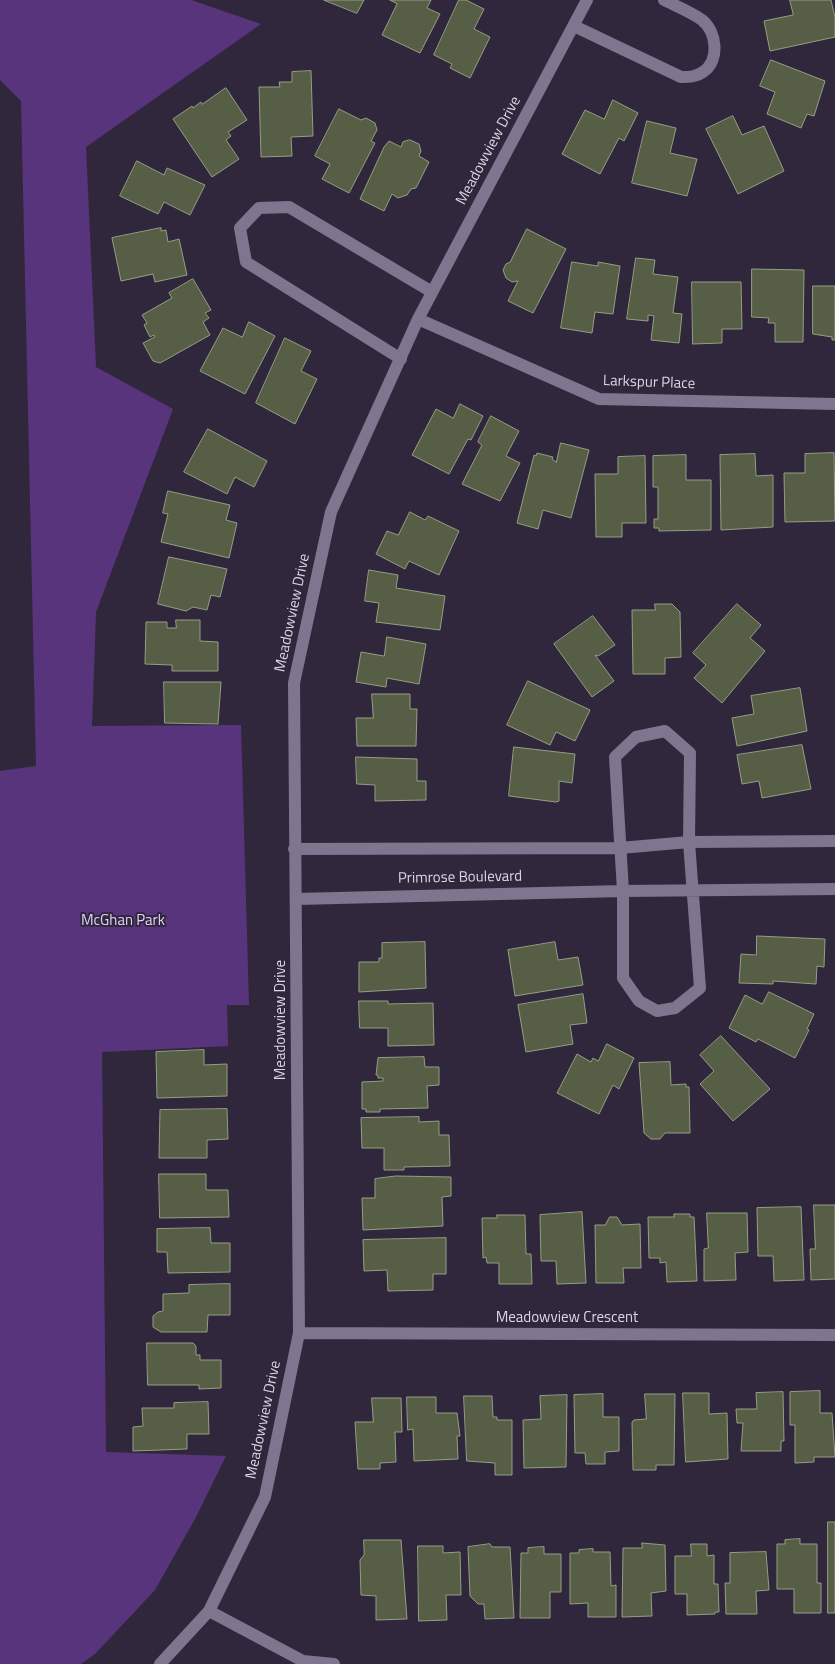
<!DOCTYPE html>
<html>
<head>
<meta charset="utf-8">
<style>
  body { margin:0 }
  canvas { display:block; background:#31273c }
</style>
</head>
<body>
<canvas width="835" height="1664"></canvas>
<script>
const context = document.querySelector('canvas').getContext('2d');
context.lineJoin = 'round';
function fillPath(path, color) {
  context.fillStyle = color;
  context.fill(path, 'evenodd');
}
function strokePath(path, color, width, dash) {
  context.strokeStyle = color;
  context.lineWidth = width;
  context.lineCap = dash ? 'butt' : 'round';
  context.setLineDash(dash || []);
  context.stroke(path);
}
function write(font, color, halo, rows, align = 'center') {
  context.font = font + ' "Titillium Web",sans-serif';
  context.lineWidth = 4;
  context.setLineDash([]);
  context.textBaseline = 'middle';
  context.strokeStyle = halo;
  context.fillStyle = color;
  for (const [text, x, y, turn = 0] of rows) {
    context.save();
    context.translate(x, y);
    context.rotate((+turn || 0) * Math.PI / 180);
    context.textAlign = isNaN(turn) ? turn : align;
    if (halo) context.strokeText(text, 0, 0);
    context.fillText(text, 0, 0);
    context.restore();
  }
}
fillPath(new Path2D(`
  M0,0H191L261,24L86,147L96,367L173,409L96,612L92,726L241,725L249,1005H227L228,1046L102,1052L106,1452L226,1456L196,1517L155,1590L95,1654L81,1664H0V771L36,766L21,101L0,80Z`), '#58347d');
const building = new Path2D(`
  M324,0H364L357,13Z
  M390,0H431L427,8L440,14L420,53L382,35L397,4Z
  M459,0H466L484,9L474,29L490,37L470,78L450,68L452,64L434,55Z
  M790,0H831L835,17V37L770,51L764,21L793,15Z
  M771,60L825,81L814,116L807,114L801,128L767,114L775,92L760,86Z
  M311,71L313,136L291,137L292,156L261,157L259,87H280L279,82H292V72Z
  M226,88L247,120L228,132L231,136L226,140L239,159L212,177L173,119L192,106L193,108L201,102L202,104Z
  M613,100L638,113L624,141L619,138L600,174L562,154L585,110L604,119Z
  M339,109L361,120L366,118L375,123L377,130L371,141L375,143L349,193L322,179L330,164L315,156Z
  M733,116L742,135L764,126L784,171L738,194L706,129Z
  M647,121L676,128L670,153L697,159L687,196L632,183Z
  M410,140L419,144L421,151L419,156L429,162L416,188L411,189L407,195L398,198L392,194L384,211L360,199L384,147L389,141L401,147L403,142Z
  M137,161L164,175L167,168L205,185L190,215L164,202L158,214L120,196Z
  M161,228V231L166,230L168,242L179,239L187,275L155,282L153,274L121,281L112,238Z
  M527,229L566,249L533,313L508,301L518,281L512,282L506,278L503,270L506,264L510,262Z
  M636,258L655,260L653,274L678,277L673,313L682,314L679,343L651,340L654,316L648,315V321L627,319Z
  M572,262L598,266V262L620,266L613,314L595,312L592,333L561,328Z
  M752,269L804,270L803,342H775V323H768L769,318L752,317Z
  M193,279L211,310L205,313L209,318L203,322L210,335L160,363L153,361L143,343L155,337L154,335L150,337L144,325L147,323L142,315L172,298L169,293Z
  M692,282H741L742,329H722V343L693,344Z
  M813,286H835V340H832V337L813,334Z
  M249,322L275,336L245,394L200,371L223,328L242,337Z
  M285,338L311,351L301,371L317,379L295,424L256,403Z
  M460,404L483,416L471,440L468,439L449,474L412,455L436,409L453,418Z
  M491,416L519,431L506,456L520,463L500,501L462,484L482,445L478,442Z
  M208,429L267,461L254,487L235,477L227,494L184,472Z
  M561,443L589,450L571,518L543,510L538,529L517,523L534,455L536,456L537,453L553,457L552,459L556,462Z
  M834,453L835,521L785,522L784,473H805V454Z
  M755,454L756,476L773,475V527L721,530L720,455Z
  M686,455V480H711V530L659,531V528H654V519H658V487H653V456Z
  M645,456L646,523H622V537H596L595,474H618V457Z
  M168,491L230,505L226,520L237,523L229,558L161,542L168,514L163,513Z
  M410,512L425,520L428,516L459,531L439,575L409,561L405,569L376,554L387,531L398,535Z
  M169,557L227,569L220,597L211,595L207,610L193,607L186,611L158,604Z
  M369,570L398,575L396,588L445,596L440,630L376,622L379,603L365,601Z
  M655,604H672L680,612L681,657L665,658V674H633L632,610H655Z
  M737,604L761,625L750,638L765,651L722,703L694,678L706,665L693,653Z
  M593,616L615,645L598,656L595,655L614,681L592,697L554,644Z
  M176,620H200V641L218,642V671H172V665L145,664L146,622H167V628H176Z
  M387,637L426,644L419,684L387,678L386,687L356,682L361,652L384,656Z
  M528,681L590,710L575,741L556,732L550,745L507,725Z
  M164,682H221L218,724L165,723Z
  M800,688L807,731L737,746L732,718L754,714L751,696Z
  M372,694H410V709H417L416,746H357L356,718H373Z
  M802,745L811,789L762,798L759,781L742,784L737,755Z
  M514,747L575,754L572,783L559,781V801L556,802L509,796Z
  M356,757L417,759V781H426V800L375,801V785L357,784Z
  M757,936L825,939L824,967L817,966L816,984L773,981V984L739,983L741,954L756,955Z
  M425,942L426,988L359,992V962H379V958H382V943Z
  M555,942L558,960L578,957L583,985L515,996L508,950Z
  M769,992L814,1014L807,1029L809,1030L795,1058L758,1039L756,1042L729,1028L745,995L762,1004Z
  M583,994L587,1023L570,1025L573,1044L526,1052L518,1005Z
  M359,1001H388V1004L433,1003L434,1045L388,1046V1028H360Z
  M721,1036L770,1089L733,1121L700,1084L714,1071L700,1055Z
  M607,1044L634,1058L619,1089L613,1085L599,1114L557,1093L577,1054L591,1062L593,1058L598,1061Z
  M204,1050V1065L227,1064V1096L157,1098L156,1052Z
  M424,1057L425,1067H439V1085L427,1086L428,1108L380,1109V1112H366V1109H362V1082L383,1081V1078H378V1075H376L378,1058Z
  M670,1062L671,1085L686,1084V1087H689L690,1133H665L660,1139H651L644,1133L639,1063Z
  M227,1109L228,1139L207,1140V1158H159L160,1110Z
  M419,1117V1122L439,1121V1135H449L450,1166L404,1167V1170H384V1148H362L361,1118Z
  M159,1174H206V1190H228L229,1217L160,1218Z
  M396,1176L451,1177V1196L442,1197L443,1226L363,1230L362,1198H375V1179Z
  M814,1205H835V1279L811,1280L810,1249H815Z
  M801,1207L804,1280L774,1281L773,1256H758L757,1208Z
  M582,1212L586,1283L557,1284L556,1261H541L540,1215Z
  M707,1213H747L748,1252L735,1253L736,1280L704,1281V1249L708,1248Z
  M674,1214H690V1217H694L697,1281L667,1282L666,1262L660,1263V1258H649L648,1217H674Z
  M497,1215H525L526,1254H531L532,1284H499V1263H487L486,1257L483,1258L482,1218H497Z
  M610,1217H617L622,1225L640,1224L641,1268H623L624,1283H596L595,1225H605Z
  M210,1228L211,1243H230V1272L168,1273L167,1252H157V1229Z
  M446,1238V1274H433V1290L388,1291L387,1270L364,1271L363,1240Z
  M230,1284V1315H208L207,1332H161L153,1327V1316L158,1312L163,1311V1294L189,1293V1285Z
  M147,1343H193L196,1346V1355H200V1360H221V1388L199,1389V1385H148Z
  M820,1391V1413H832L835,1457H814V1462L795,1463V1425H790V1392Z
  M783,1392L784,1441H781V1451H741L743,1423H737L736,1409H757L756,1393Z
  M683,1393H709V1414L727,1413L728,1459L686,1462Z
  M603,1394V1417H619V1451L605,1452V1464H586L585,1453H575L574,1395Z
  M645,1394H675L674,1465H656V1470H633L632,1422L634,1420L646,1419Z
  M567,1395L566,1467L524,1468L523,1420L541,1419L540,1396Z
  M464,1396H492L493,1417H497V1420H512V1475H495V1463L467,1461Z
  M407,1397H436V1413H457L460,1436H457L458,1459L414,1461L413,1429L408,1430Z
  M372,1398H401L402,1432H395L396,1462L380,1463V1469H358L355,1422H373Z
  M208,1402L209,1434H187V1449L133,1451V1427L143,1426L142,1408H174V1403Z
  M828,1522H835V1613H828Z
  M800,1539V1544H817V1583H821V1613H794V1589H777V1544H785V1540Z
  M364,1540H401L407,1619L376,1620V1596L361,1595L360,1560L364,1555Z
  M642,1543L665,1545L666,1591L651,1593L652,1616L622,1617L623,1548H642Z
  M490,1544L492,1547H510L514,1618L485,1619L484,1604H478L470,1596L468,1547Z
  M691,1544H707V1556L714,1555V1584H718L719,1612H715V1614L687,1615V1594H675V1556H691Z
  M418,1546H443V1553L460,1552L461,1595H446L447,1620L419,1621Z
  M544,1547V1554H561V1592H550V1618H520L521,1553H528V1548Z
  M593,1549V1552H610L611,1586L616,1585V1617H588V1603L570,1604V1553H579V1550Z
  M766,1552L769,1590L756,1591L757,1614H726L725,1583H730V1553Z`);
fillPath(building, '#565f46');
strokePath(building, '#949e84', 1);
strokePath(new Path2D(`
  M574,26L681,77C689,77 696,77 703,72C720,61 717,32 702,20C691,12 676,6 664,0
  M418,319L599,399L835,404
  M401,359L246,262L240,228L259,208L289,207L432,292
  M665,731L690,753L689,842L700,988L675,1008L657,1011L639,1001L623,978V891L615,757L636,737Z
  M294,849L620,848L689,842L835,841
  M297,899L623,891L835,889
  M299,1333L835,1335
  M209,1611L303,1661L334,1664
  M160,1664L209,1611L265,1497L299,1333L294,683L331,512L418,319L587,0`), '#7f758e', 12);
write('15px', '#dbd6e4', '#31273c', [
  ["Meadowview Drive",489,151,-62],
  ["Larkspur Place",649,383,2],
  ["Meadowview Drive",293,613,-78],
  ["Primrose Boulevard",460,878,-1],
  ["Meadowview Drive",281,1020,-90],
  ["Meadowview Crescent",567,1318],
  ["Meadowview Drive",264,1420,-78]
]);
write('15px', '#e0cef8', '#31273c', [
  ["McGhan Park",123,921]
]);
</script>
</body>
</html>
